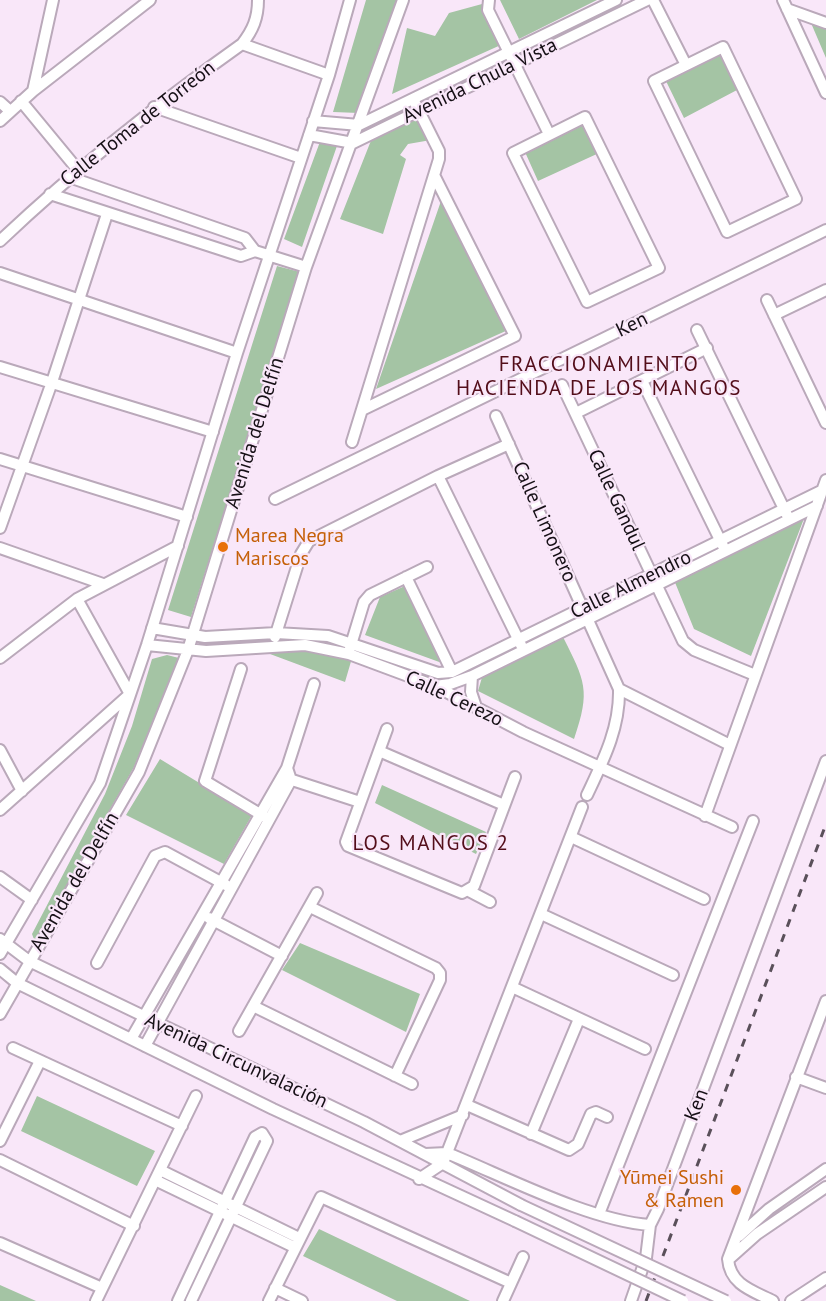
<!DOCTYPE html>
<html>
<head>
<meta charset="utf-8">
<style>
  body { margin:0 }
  canvas { display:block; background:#f9e7f9 }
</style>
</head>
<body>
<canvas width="826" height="1301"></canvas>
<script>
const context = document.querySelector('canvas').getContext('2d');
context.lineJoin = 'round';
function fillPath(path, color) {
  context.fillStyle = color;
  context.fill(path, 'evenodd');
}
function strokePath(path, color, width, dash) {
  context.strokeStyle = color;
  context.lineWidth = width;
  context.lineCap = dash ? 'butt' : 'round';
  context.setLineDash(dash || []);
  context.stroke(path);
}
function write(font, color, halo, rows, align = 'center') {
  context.font = font + ' "PT Sans",sans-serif';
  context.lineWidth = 4.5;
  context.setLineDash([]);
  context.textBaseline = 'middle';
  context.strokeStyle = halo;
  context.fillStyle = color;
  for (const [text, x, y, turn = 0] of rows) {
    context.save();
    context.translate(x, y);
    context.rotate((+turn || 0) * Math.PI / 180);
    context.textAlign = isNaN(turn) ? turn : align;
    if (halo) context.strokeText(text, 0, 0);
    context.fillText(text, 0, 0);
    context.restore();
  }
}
fillPath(new Path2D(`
  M366,0H401L359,113L333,112Z
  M500,0H597L519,39Z
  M482,4L503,44L392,94L407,28L435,36L449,13Z
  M811,23L826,28V58Z
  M721,53L737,90L684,118L666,81Z
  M415,117L431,140L408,144L400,155L406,159L383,234L340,219L372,138Z
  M586,124L599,153L538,181L525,152Z
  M321,139L338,143L302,247L284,239Z
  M441,201L508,330L376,389Z
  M277,266L300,272L191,617L168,610Z
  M805,516L751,656L694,629L674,580Z
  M405,586L442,663L365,635L380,597Z
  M563,637C585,681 591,690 574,739L478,691L483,674Z
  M322,648L352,658L345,682L262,651Z
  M167,655L179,658L134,767L35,942L32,934L105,794L132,726L152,659Z
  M160,759L252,815L224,864L126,815Z
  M382,785L486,832L476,854L375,803Z
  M300,943L420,994L406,1032L282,970Z
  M37,1096L155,1151L137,1186L21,1131Z
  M319,1229L470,1301H397L303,1256Z
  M0,1285L36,1301H0Z`), '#a4c4a4');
const minor = new Path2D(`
  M489,0L488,10L549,134
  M653,0L686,65
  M783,0L826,93
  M787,9L826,23
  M242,44L329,75
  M723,47L796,199L727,232L654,81Z
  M33,91L53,0
  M21,101L78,170
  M0,102L10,111
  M154,107L301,158
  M585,117L659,268L587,302L513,153Z
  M0,121L33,91L150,0
  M313,121L359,125L616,0
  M309,135L353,143L647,0
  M69,177L245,238L255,251L306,267
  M50,194L241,256L255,251
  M0,241C76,169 156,105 242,44C253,30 258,18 258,0
  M0,273L237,353
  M767,300L826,423
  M774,315L826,290
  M697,330L787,515
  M0,367L213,432
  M642,381L724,548
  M562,385L683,641L694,650L755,675
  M362,410L515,336L435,177
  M576,413L707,348
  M496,416L619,689C620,728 603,761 587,795
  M352,442L439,159V151L413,99
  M0,459L187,517
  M438,476L521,645
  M275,499L826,230
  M0,528L52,382L107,214
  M0,548L103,584
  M406,577L452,672
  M152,628L205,637L276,633L328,636L438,673L452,672L823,490
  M275,637L301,554L309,541L438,476L509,444
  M147,645L206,651L305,645L349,654L435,686L523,732L732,827
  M350,648L364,602L370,595L427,567
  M0,658L77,599L178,546
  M241,669L205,781L265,817
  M472,676L471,692L476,707
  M435,686L450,684L472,676L817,506
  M619,689L730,745
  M387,729L346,842L348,846L462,893L474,886L515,777
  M0,750L22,791
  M379,751L504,805
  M286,778L360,802
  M0,810L130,694L77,599
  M705,816L826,480
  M571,837L704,899
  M0,877L32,900
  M469,891L490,902
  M310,907L436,968L440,973V980L395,1076
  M541,914L673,975
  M209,918L282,956
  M0,939L29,961L364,1122L521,1205
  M0,954L100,783L147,645L237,353L329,75L350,0
  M97,963L155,856L165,852L226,885
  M0,969L17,983L273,1109L515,1221
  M512,987L645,1049
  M253,1006L412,1084
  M0,1014L139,772L188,650L306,267L403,0
  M239,1031L317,893
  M131,1039L287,768L314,684
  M145,1046L291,780L287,768
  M13,1048L182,1126
  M796,1077L826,1088
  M467,1105L569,1150L578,1144L591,1114L596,1112L607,1117
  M531,1134L579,1019
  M0,1141L40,1061
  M400,1141L463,1115
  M425,1154L447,1153C504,1176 590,1221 650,1225L658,1209L826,761
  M0,1160L134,1226
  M160,1170L299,1238
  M419,1179L443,1163L582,807
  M155,1180L294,1247
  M599,1214L753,821
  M739,1236L769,1209L826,1169
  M0,1243L102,1288
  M729,1259L757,1234L826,1187
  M275,1288L302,1301
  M96,1301L196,1096
  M178,1301L255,1137L262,1133L267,1141L191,1301
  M269,1301L321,1197L511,1283
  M503,1301L523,1257
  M631,1301L646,1258L650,1225
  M773,1301C753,1291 730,1285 728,1259L826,1001
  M791,1301L826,1278`);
strokePath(minor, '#baa9ba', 14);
strokePath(minor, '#fff', 10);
strokePath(new Path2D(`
  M646,1301L826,824`), '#5a505a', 3, [8, 8]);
const minorBridge = new Path2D(`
  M521,1205L726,1301
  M515,1221L683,1301`);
strokePath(minorBridge, '#baa9ba', 14, []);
strokePath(minorBridge, '#fff', 10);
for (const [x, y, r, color] of [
  [223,547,6,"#e8710a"],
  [736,1190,6,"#e8710a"]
]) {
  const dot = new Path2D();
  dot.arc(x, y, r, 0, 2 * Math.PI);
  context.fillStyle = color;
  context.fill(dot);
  strokePath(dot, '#f9e7f9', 2);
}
write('20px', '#161016', '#f9e7f9', [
  ["Avenida Chula Vista",480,81,-26],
  ["Calle Toma de Torreón",138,124,-38],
  ["Ken",632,325,-26],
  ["Avenida del Delfín",255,433,-73],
  ["Calle Gandul",616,500,65],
  ["Calle Limonero",544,522,66],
  ["Calle Almendro",631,585,-26],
  ["Calle Cerezo",454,699,25],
  ["Avenida del Delfín",75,882,-60],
  ["Avenida Circunvalación",236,1061,25],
  ["Ken",697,1105,-69]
]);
write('20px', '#c56008', '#f9e7f9', [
  ["Marea Negra",235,536],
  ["Mariscos",235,559],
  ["Yūmei Sushi",724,1178,"right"],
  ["& Ramen",724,1201,"right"]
], 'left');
context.letterSpacing = '1.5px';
write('21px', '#530e1a', '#f9e7f9', [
  ["FRACCIONAMIENTO",599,365],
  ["HACIENDA DE LOS MANGOS",599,389],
  ["LOS MANGOS 2",431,844]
]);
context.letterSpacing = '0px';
</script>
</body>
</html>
